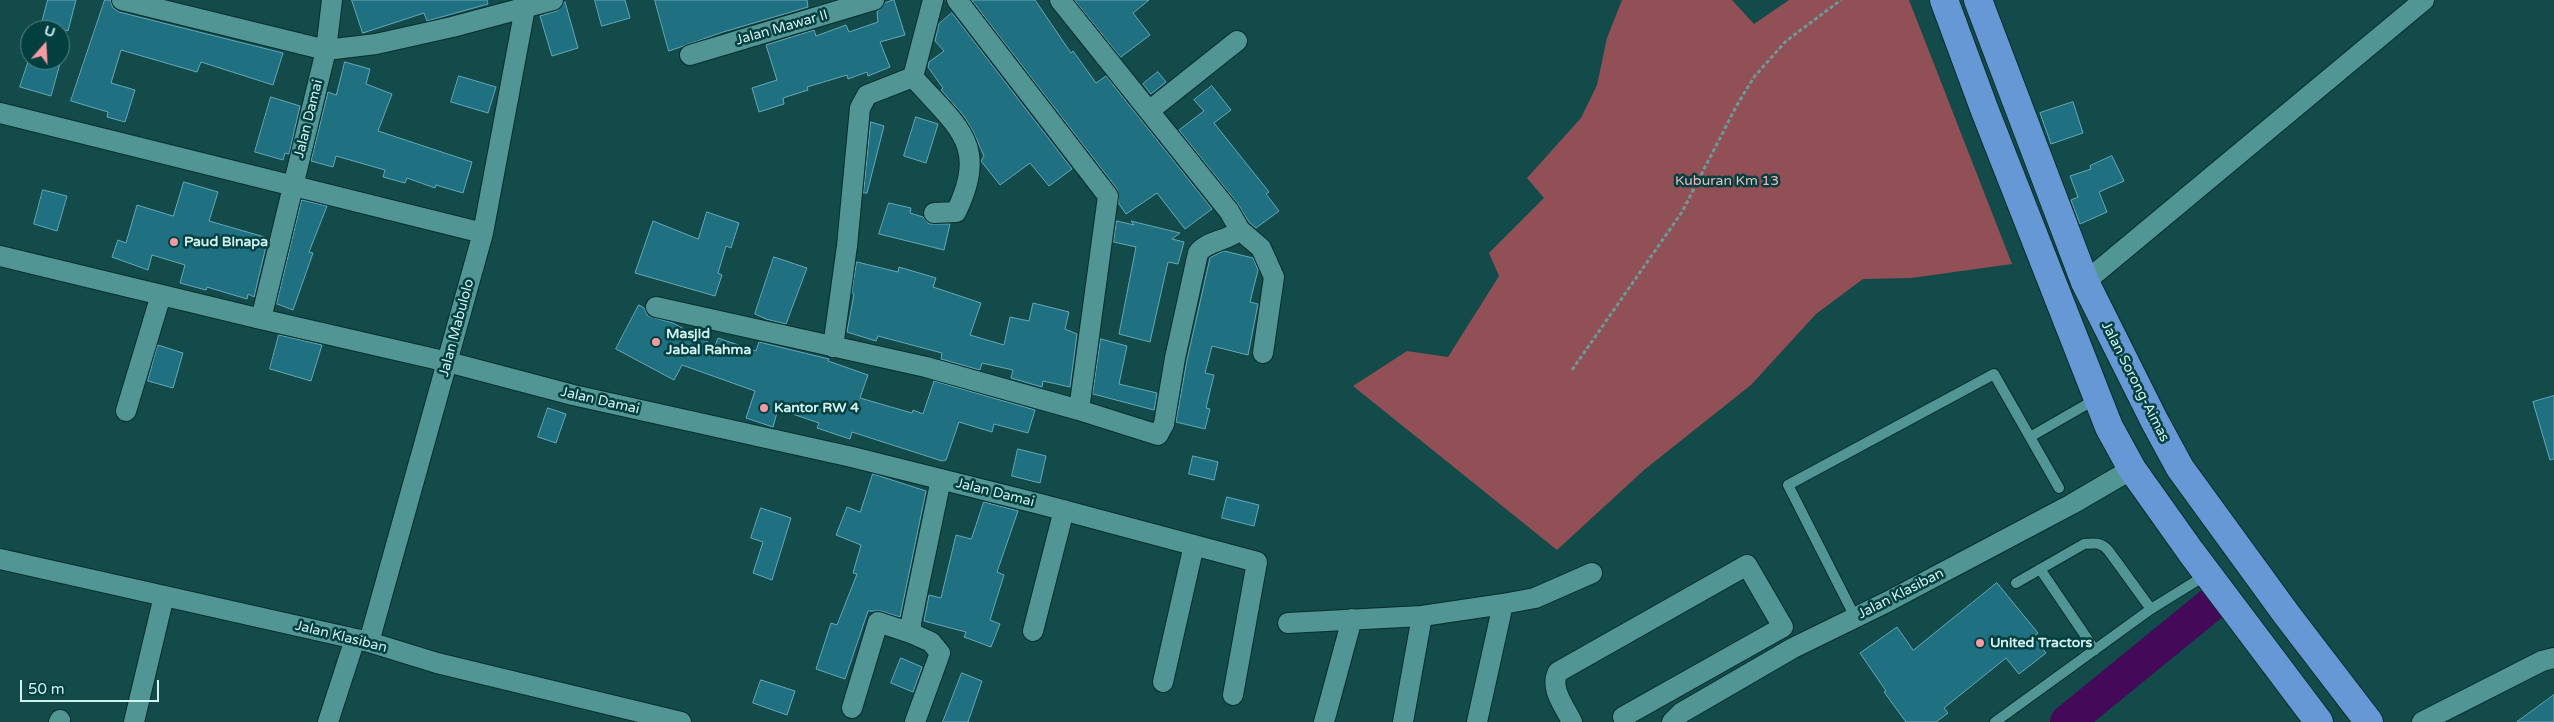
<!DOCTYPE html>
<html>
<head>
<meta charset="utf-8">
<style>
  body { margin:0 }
  #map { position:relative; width:2554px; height:722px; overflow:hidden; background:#134a4a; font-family:"Varela Round",sans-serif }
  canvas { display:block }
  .north { position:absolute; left:20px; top:20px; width:50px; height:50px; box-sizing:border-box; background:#033f3f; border:1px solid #558786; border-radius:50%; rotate:19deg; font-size:14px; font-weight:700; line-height:20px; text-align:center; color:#d0f2f1 }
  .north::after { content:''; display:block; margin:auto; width:18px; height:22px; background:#f49aa1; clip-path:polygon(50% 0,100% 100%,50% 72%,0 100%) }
  .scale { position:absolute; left:20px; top:680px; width:139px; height:22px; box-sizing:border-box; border:2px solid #d0f2f1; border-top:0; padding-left:6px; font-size:15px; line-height:18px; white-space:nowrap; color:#d0f2f1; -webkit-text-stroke:4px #033f3f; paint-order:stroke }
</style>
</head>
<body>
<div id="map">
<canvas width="2554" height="722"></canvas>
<div class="north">U</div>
<div class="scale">50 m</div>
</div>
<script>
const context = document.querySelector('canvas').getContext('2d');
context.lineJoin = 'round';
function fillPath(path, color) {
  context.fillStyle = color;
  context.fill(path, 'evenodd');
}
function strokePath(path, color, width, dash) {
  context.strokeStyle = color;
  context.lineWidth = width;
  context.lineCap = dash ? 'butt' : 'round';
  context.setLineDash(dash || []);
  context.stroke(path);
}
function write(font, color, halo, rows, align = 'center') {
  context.font = font + ' "Varela Round",sans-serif';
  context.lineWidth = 5;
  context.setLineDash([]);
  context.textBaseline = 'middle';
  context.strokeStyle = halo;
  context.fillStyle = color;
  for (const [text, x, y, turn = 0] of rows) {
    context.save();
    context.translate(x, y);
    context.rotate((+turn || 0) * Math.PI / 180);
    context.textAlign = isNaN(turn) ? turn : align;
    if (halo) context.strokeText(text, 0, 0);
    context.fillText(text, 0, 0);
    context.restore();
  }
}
fillPath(new Path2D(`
  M1622,0H1732L1754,24L1789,0H1909L2012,264L1911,278L1863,279L1816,314L1751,385L1644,470L1557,550L1353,386L1407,351L1448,357L1499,276L1489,253L1544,198L1527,178L1581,118L1597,85L1607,38Z`), '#905056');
strokePath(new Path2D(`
  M2067,722L2219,598`), '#440958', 34);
const building = new Path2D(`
  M48,0H76L68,31L42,23Z
  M105,0H110L113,8L119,12L283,53L273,85L201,62L197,72L121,50L111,83L135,90L125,122L107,117L108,112L71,101Z
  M352,0H487L488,4L427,21L424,13L363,33Z
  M595,0H625L630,18L602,26Z
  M655,0H807L808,7L723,32L669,51Z
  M894,0L905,35L880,42L890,67L868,76L867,72L848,79L847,75L807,87L808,90L783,98L784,104L759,112L752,88L777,80L766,45L814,30L816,36L846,25L849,32L878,22L877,12L885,3Z
  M972,0H1035L1071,53L1073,51L1096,83L1106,76L1212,209L1185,229L1157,193L1126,214L1119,204L1117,189Z
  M1075,0H1149L1133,13L1150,35L1121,57Z
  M565,2L578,48L552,56L540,16L557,11Z
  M952,13L1072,169L1049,186L1030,163L1000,185L981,161L984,156L973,131L964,116L941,90L943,88L928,67L929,62L944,51L935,41L939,24Z
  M29,60H61L51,96L20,87Z
  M345,62L370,69L366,84L392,94L378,131L472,162L463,193L436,185L435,188L407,178L405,183L383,177L385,170L336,156L333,167L311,161L328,92L336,95Z
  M1158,72L1166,82L1151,94L1143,84Z
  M459,76L496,87L488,113L451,102Z
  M1212,86L1231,110L1214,123L1269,192L1266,194L1279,211L1256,228L1249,222L1238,204L1179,130L1204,111L1194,100Z
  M271,97L300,106L289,154L285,153L283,160L255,152Z
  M2073,102L2083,133L2051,144L2040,113Z
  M916,117L938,124L926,163L904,156Z
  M871,122L884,126L867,193H864Z
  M2112,156L2124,181L2099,192L2107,212L2080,224L2071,200L2078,197L2070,176L2091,169L2090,166Z
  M184,182L218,192L209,221L268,238L254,297L248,294L247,299L207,287L206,290L180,283L185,265L152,255L148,270L112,257L118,240L126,243L137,205L173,216Z
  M43,190L67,196L57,231L34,224Z
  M302,200L327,206L309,252L313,253L293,310L277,304Z
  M889,203L911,208L910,213L923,217L929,224H950L944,250L879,234Z
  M707,212L739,223L731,248L726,246L718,273L722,275L715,296L635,273L653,221L698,239Z
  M1117,221L1134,225L1131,221L1180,233L1172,239L1184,242L1178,264L1168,262L1150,342L1119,334L1136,247L1114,242Z
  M1224,251L1253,258L1258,270L1250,302L1258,304L1248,355L1212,346L1205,373L1214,375L1206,408L1210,409L1205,429L1176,422L1187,360L1210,258Z
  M774,257L807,268L786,324L766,319L755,314Z
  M857,262L898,272L899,267L936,278L933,287L981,303L970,335L1004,345L1010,317L1029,321L1033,303L1069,312L1065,329L1077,334L1070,387L1043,381L1042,387L1011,378L1013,370L982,363L980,370L941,359L942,353L878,336L876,341L847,332L854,294L852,293Z
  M639,305L644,308L648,316L673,323L715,346L718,338L756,351L759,342L829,359L828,361L868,375L860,398L912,413L913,410L923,414L934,381L1035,410L1028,433L994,424L992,432L959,422L946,460L942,461L852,432L850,439L817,428L819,423L778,409L773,427L746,418L755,391L682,365L674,380L616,349Z
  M279,335L322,345L311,381L270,369Z
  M1101,339L1127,346L1119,384L1157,393L1154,410L1093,394Z
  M158,345L183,353L173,388L148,381Z
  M2554,396V459L2550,460L2533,402Z
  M548,408L566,414L556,443L538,437Z
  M1018,449L1046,456L1040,483L1012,476Z
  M1193,456L1218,462L1214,480L1189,474Z
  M873,474L926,491L900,617L881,611H868L845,679L816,669L831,623L837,625L857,574L853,573L861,545L836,535L847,507L860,512Z
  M1227,497L1259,505L1254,526L1222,518Z
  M984,502L1018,511L997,572L1004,575L990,620L1000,624L991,647L964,637L966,632L924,621L929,595L941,598L956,535L971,539Z
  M761,508L791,518L772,580L753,573L763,542L751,538Z
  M1997,583L2038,633L2033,637L2046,653L2019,674L2006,658L1944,708L1948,713L1936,722H1906L1884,692L1886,691L1860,653L1897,627L1913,650Z
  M901,658L922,667L913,692L891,683Z
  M962,673L982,681L968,722H943Z
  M761,680L795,691L787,715L753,703Z
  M2554,695V722H2517Z`);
fillPath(building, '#1f7182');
strokePath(building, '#67a7b7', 1);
const lane = new Path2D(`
  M2030,437L2096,399
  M2040,569L2095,650
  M2016,583L2084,544C2094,543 2100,542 2108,550L2151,609
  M1855,617L1788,485L1994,374L2059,488
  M1995,722L2151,609L2206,575`);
const street = new Path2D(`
  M122,0L326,50L376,44L452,27L553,0
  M332,0L326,50L261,319L448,362L573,395L852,457L1040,504L1257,562L1233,695
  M933,0L913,77C956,126 990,144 956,212L934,213
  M957,0L1108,196L1079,410
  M690,55L874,0
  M1149,111L1237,41
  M0,113L483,233
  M1240,230L1261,248L1274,277L1263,353
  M0,256L261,319
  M2085,282L2424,0
  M656,307L926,367L1079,410L1158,435L1164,424L1175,358L1198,253C1208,240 1226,242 1240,230L1229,211L1060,0
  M833,347L847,246L860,108L867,95L913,77
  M126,411L161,295
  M0,559L369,642L437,663L681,722
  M1288,623L1422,616L1503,604L1535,598L1592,573
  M1033,631L1064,510
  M369,642L483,233L525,8
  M1163,682L1194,545
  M852,708L878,622L911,633
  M59,722L60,720
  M134,722L164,596
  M328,722L355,639
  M915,722L940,653L931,642L911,633V623L941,479
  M1324,722L1352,619
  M1403,722L1422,616
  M1477,722L1503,604
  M1572,722C1565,707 1549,688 1558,672L1747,565L1783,627L1623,717
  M1672,722L1681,713L1793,648L1887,602L2072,504L2132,469
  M2422,722L2542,661L2554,658`);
const highway = new Path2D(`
  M1944,0L1985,111L2109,427L2132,469L2191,552L2319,722
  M1978,0L2085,282L2154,420L2180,468L2287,615L2369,722`);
strokePath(lane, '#072e2e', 12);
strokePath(street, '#072e2e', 22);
strokePath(highway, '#072e2e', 30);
strokePath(new Path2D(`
  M1572,370L1682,212L1737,105L1754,77L1786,41L1841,0`), '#6c9998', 3, [4, 2.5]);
strokePath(lane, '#519595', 10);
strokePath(street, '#519595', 20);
strokePath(highway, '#6798d6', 28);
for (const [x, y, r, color] of [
  [174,242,5,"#f49aa1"],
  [656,342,5,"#f49aa1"],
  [764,408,5,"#f49aa1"],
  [1980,643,5,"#f49aa1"]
]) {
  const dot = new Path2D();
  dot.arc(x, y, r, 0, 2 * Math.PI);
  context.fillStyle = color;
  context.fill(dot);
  strokePath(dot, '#033f3f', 2);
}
write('14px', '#d0f2f1', '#033f3f', [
  ["Jalan Mawar II",782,28,-16],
  ["Jalan Damai",309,119,-76],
  ["Jalan Mabulolo",457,328,-75],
  ["Jalan Sorong-Aimas",2135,382,63],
  ["Jalan Damai",600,401,13],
  ["Jalan Damai",995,493,14],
  ["Jalan Klasiban",1901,594,-27],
  ["Jalan Klasiban",341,637,14]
]);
write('14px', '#f0b8bb', '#033f3f', [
  ["Kuburan Km 13",1727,181]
]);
write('bold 14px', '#d0f2f1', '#033f3f', [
  ["Paud Binapa",184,242],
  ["Masjid",666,334],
  ["Jabal Rahma",666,350],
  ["Kantor RW 4",774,408],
  ["United Tractors",1990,643]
], 'left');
</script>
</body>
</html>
